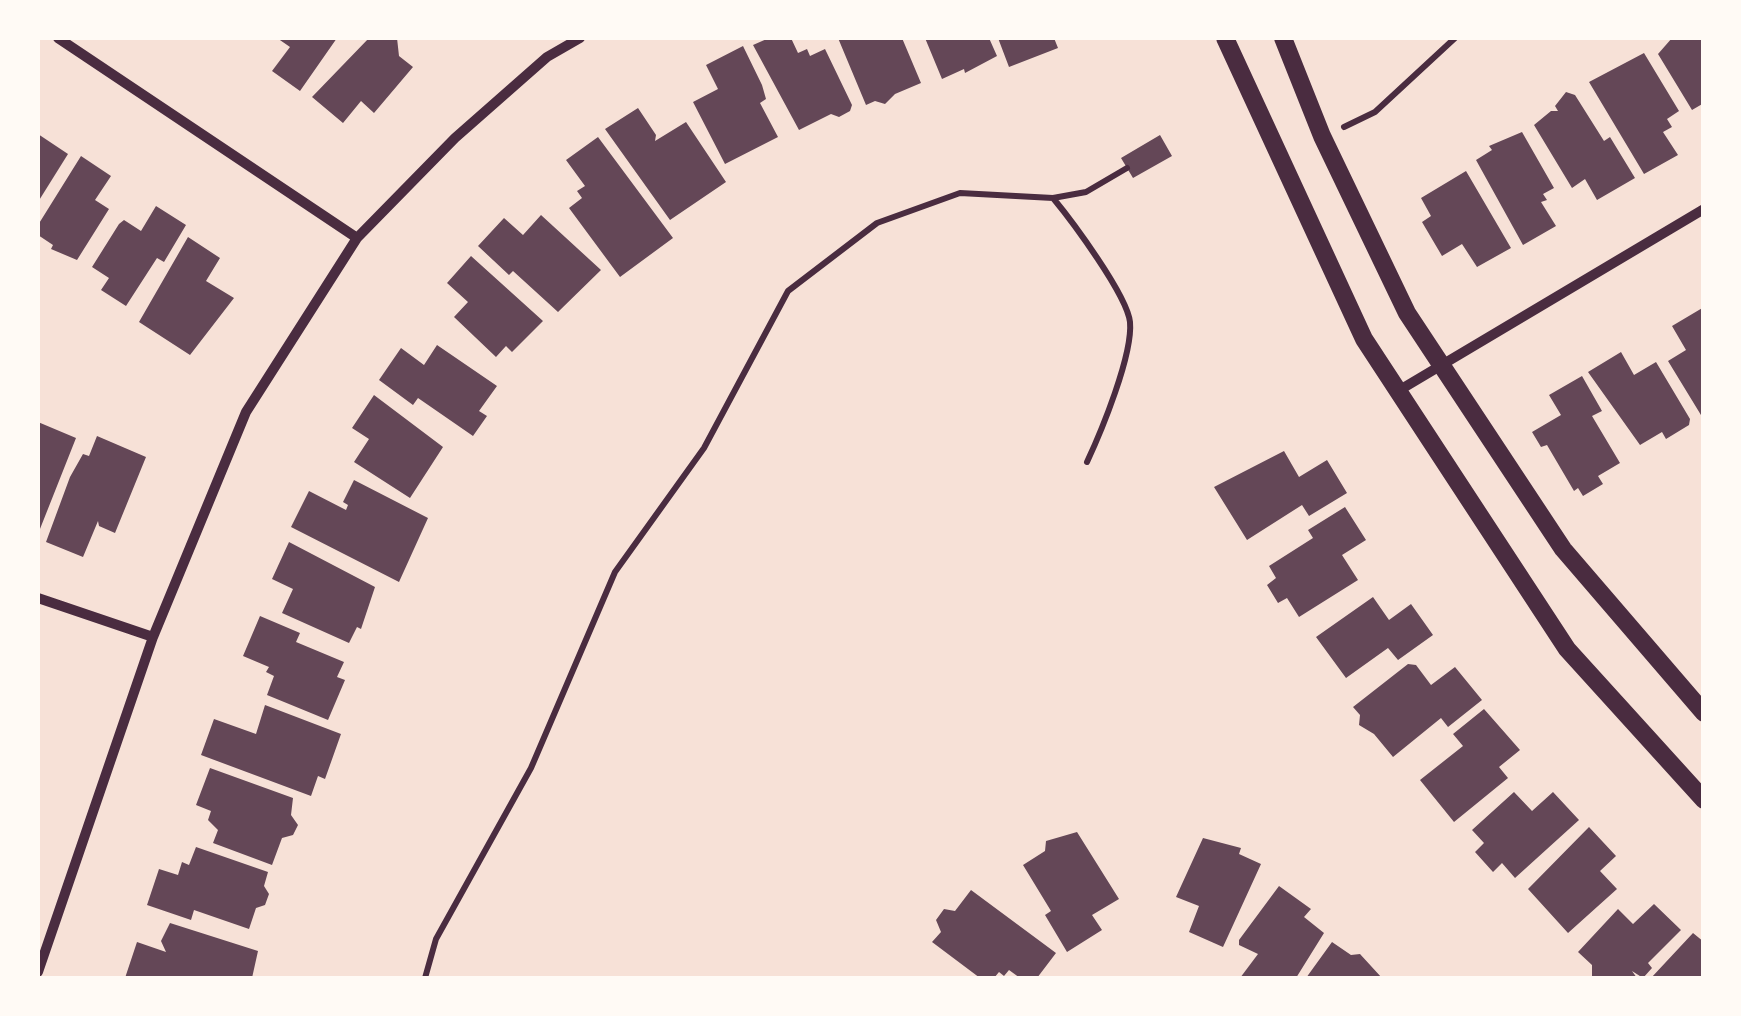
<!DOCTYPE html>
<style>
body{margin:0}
#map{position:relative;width:1741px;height:1016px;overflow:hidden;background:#f7e1d7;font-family:Roboto,sans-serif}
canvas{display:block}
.frame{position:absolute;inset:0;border:40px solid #fffaf5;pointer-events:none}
</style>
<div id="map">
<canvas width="1741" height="1016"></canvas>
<div class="frame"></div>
</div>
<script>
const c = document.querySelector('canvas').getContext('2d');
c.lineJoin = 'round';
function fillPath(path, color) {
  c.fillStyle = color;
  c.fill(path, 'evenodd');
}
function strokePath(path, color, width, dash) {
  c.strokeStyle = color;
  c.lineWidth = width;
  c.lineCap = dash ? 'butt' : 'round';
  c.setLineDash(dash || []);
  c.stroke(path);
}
fillPath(new Path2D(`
 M277,38H337L300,91L272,71L290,47Z
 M369,38H397L399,56L413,67L374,113L361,101L343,123L312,97Z
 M769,38H791L798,53L807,49L810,56L825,49L852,105L850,111L839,117L831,114L799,130L753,45Z
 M838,38H902L921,83L895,94L885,104L875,101L866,105Z
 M925,38H989L997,56L965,73L964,69L942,79Z
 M998,38H1054L1058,48L1009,67Z
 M1672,38H1704V103L1692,110L1658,54Z
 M743,46L762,85L766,99L760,103L778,137L725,164L693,102L718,89L706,65Z
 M1644,53L1679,111L1667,119L1672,127L1663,132L1678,155L1644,174L1589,82Z
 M1566,92L1575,95L1604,141L1610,137L1635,178L1597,200L1585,179L1572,188L1534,125L1551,111H1558L1555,106Z
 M638,108L656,135L655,141L686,122L726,182L670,220L605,129Z
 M1522,132L1554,188L1543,194L1547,200L1541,202L1556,226L1523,245L1476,160L1492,150L1489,146Z
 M38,134L68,154L38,202Z
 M1160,135L1172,156L1133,178L1121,158Z
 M598,137L673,238L620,277L569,208L582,198L577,191L585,186L566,160Z
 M81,156L111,176L95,200L109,209L77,260L51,249L53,245L38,235V225Z
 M1466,171L1511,248L1477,267L1462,244L1442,256L1422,222L1431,216L1421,198Z
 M156,206L186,225L164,262L157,258L126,306L101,290L109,278L92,267L119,224L124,220L141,231Z
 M541,215L601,270L558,312L513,271L509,275L478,246L504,218L523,235Z
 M188,237L220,258L206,281L234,298L190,355L139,322Z
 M471,256L543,321L512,352L506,346L496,357L454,317L468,302L447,283Z
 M1704,307V420L1668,361L1686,350L1672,326Z
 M437,345L497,386L479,411L487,416L473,436L418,398L413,405L379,380L401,348L424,365Z
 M1621,352L1634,375L1656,362L1690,419L1689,425L1666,439L1662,432L1640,445L1588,372Z
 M1582,376L1602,411L1592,416L1620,463L1598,476L1603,484L1583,496L1578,488L1574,491L1547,445L1541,447L1532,432L1561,415L1549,395Z
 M374,395L443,447L410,498L354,462L369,439L352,428Z
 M38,422L76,438L38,534Z
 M97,436L146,457L115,533L99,526L98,521L83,557L46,542L70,477L83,454L89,456Z
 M1284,451L1299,477L1327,460L1347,493L1309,516L1302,505L1247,540L1214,487Z
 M354,480L428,518L399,582L291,527L309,491L346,510L348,505L343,502Z
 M1345,507L1366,540L1342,555L1358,580L1299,617L1287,598L1278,603L1267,585L1276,578L1269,566L1313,538L1308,530Z
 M289,542L375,587L361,629L357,627L349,643L282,613L293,589L272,579Z
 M1373,597L1389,620L1411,604L1433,635L1398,660L1388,648L1346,678L1316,637Z
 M260,616L300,633L296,642L344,662L337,677L345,680L328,720L267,695L274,676L266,672L269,667L243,656Z
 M1408,664L1416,665L1431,685L1455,667L1482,700L1448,727L1441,718L1393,757L1374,734L1359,725L1360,715L1353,707Z
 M265,705L341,734L325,779L318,776L311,796L201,755L214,719L256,734Z
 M1484,709L1520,750L1499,767L1508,778L1454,822L1420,780L1463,746L1453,734Z
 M210,768L293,798L291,815L298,825L293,835L282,838L272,865L213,843L218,830L208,820L211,811L196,805Z
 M1514,792L1532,811L1553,792L1579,820L1515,878L1502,863L1493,872L1475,852L1484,843L1472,830Z
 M1589,827L1616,856L1600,871L1617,889L1568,933L1528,889Z
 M1077,832L1119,899L1092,915L1102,930L1067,952L1045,915L1051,911L1023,865L1045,851L1046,841Z
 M1203,838L1241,848L1239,854L1261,864L1223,947L1189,932L1199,906L1176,897Z
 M196,847L268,872L264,886L269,894L265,905L256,908L249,929L194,910L191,920L147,905L159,869L178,875L182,862L189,865Z
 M1279,886L1311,909L1304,917L1324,933L1296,978H1240L1258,954L1239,945V940Z
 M971,890L1056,953L1037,978H1020L1009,970L1004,976L999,972L994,978H980L932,942L941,932L936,920L944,909L955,911Z
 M1654,904L1681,930L1648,963L1652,968L1643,978L1632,971L1637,978H1592V965L1578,952L1618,909L1633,924Z
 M170,923L258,951L252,978H125L137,942L166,952L161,941Z
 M1693,933L1704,942V978H1651Z
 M1332,942L1351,955L1360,954L1382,978H1306Z`), '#644757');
strokePath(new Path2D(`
 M1344,127L1375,112L1455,38
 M1053,198L1086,192L1127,168
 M425,978L436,939L531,768L615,572L704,448L788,291L877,223L960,193L1053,198C1072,221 1127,295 1130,322C1133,355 1101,432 1087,462`), '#4a2c40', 6);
strokePath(new Path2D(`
 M58,38L357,238
 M1398,391L1704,209
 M38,598L153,637
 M38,972L153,637L246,412L357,238L455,138L547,57L580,38`), '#4a2c40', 10);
strokePath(new Path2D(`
 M1225,38L1364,339L1567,649L1704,800
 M1283,38L1322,136L1407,313L1563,549L1704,713`), '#4a2c40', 18);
</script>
